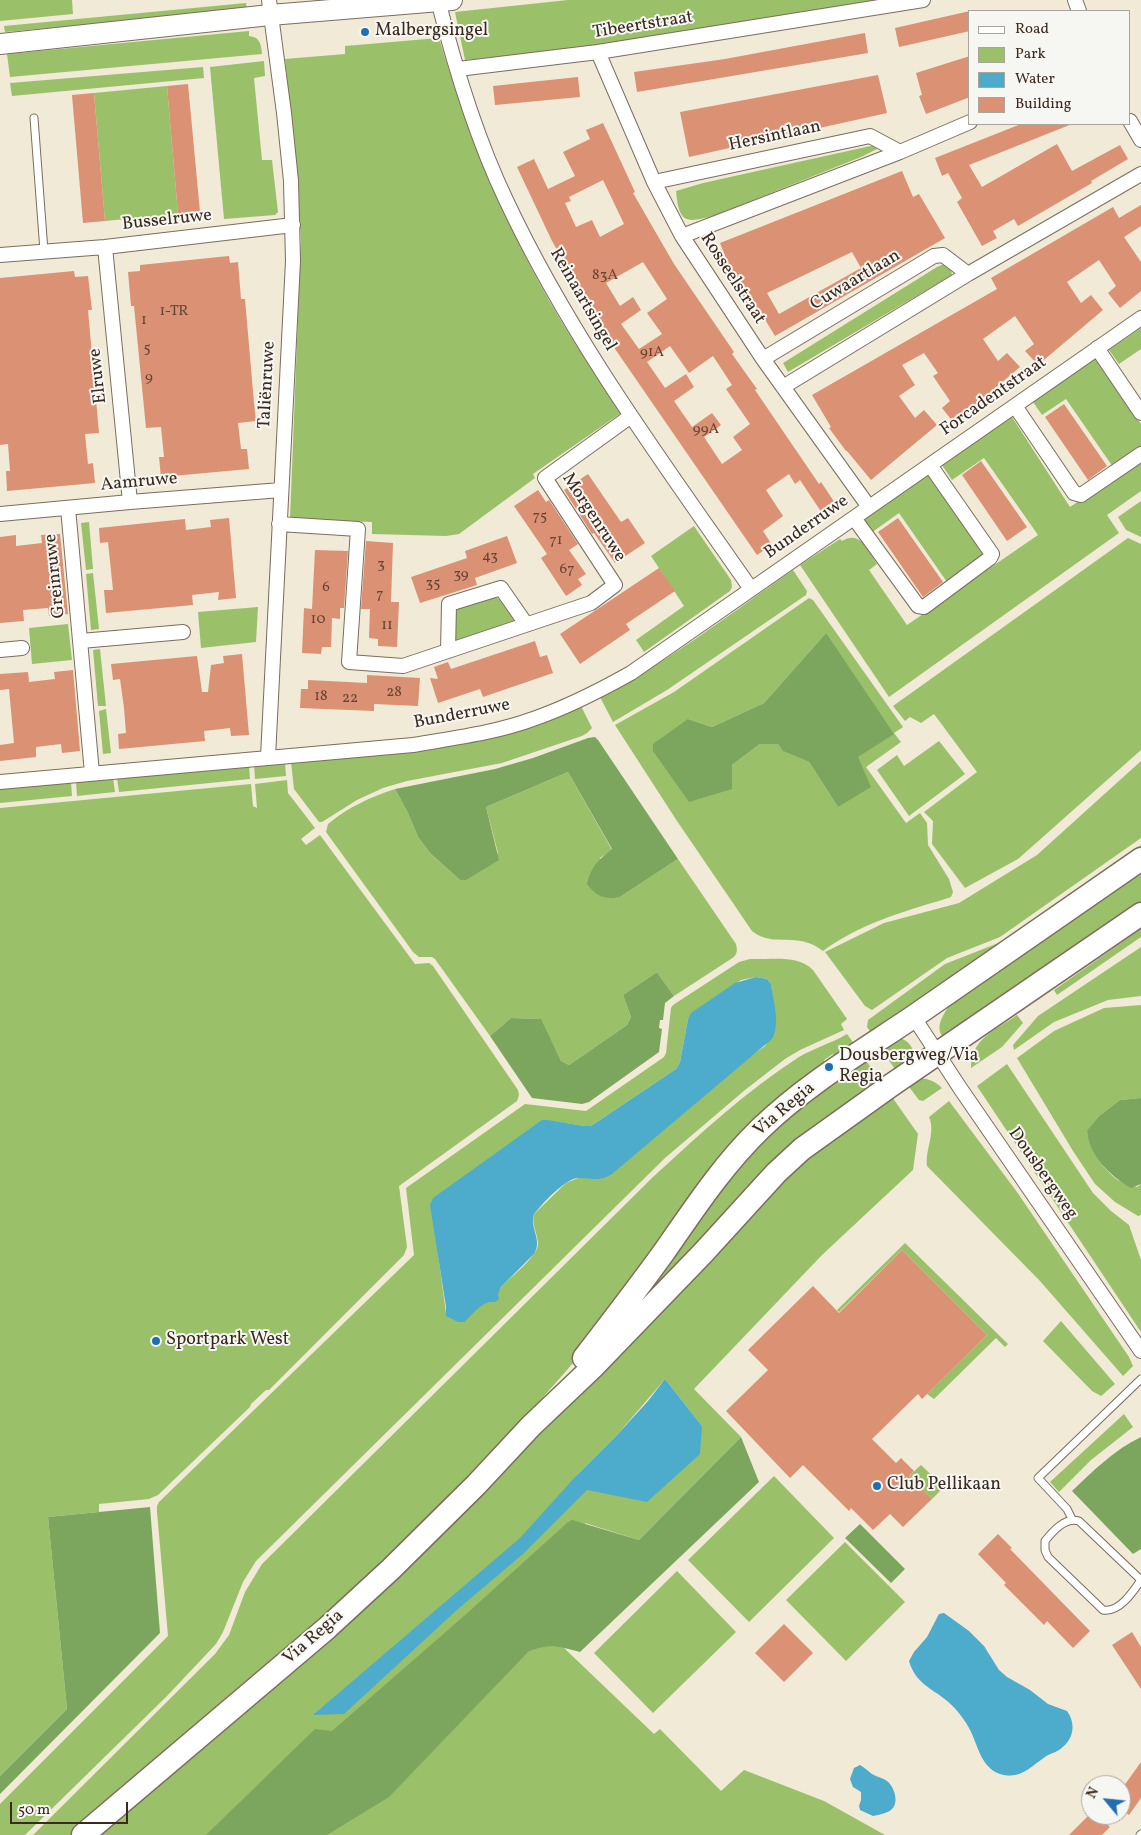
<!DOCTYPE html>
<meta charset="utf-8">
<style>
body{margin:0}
#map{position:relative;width:1141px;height:1835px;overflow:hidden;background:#f0ead7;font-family:Vollkorn,serif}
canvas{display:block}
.legend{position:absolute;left:968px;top:10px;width:162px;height:115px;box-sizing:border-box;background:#f6f6f2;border:1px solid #aba49d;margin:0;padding:6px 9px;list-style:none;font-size:15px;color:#3b2a1e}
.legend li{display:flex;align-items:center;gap:10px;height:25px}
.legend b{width:25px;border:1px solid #aba49d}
.north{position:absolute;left:1081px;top:1775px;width:50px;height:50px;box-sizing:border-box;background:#f6f6f2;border:1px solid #aba49d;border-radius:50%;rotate:298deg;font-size:14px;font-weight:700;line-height:20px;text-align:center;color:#3b2a1e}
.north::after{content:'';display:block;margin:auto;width:18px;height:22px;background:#1f6fb2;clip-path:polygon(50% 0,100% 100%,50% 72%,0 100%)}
.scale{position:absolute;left:10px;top:1802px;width:118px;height:22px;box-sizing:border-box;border:2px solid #3b2a1e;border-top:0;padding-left:6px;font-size:15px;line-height:18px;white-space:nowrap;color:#3b2a1e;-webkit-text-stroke:4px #f6f6f2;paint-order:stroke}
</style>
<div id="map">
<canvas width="1141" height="1835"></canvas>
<ul class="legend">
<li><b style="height:6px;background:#fff"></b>Road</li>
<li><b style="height:14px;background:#9bc06a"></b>Park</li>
<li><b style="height:14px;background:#4dabcb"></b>Water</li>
<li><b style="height:14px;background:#db9174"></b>Building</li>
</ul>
<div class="north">N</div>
<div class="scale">50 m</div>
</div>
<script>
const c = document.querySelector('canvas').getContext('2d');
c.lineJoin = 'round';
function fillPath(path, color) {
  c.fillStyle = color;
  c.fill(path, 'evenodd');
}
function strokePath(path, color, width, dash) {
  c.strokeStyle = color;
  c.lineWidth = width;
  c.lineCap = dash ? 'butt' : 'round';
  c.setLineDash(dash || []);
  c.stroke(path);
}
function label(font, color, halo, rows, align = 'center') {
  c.font = font + ' Vollkorn,serif';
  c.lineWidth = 4;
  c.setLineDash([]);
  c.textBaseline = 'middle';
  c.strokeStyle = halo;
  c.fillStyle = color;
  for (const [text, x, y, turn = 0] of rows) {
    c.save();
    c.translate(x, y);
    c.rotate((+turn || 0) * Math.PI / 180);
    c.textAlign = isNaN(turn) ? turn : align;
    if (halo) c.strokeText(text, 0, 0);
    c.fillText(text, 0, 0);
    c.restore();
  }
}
fillPath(new Path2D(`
 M0,0H72L73,14L0,21Z
 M568,0H910L551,52L465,60L455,12Z
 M246,3L247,10L5,32L4,26Z
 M249,31V36C260,37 261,44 262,54L10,77L7,54Z
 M439,38C465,123 497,205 540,284C564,329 593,371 621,413L533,474L535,478L459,534L446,536L372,534V522L290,519L301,241L296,167L285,59L345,54V46Z
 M264,61L265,76L254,78L262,160H272L278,212L275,215L224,219L210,67Z
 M203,67L204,78L12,96L10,83Z
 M167,86L178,214L105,221L94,93Z
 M875,145L878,146L877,149L861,157L716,215C687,223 679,225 676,191L703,183Z
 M944,264L951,270L952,275L788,372L783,363L937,267Z
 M1141,328V349L1119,364L1109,350Z
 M1096,358L1141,424V447L1113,467L1066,399L1042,415L1033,402Z
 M1012,417L1070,507L1141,459V491L1107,515L1119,533L889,697L800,565L840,539L842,541C861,530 867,550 877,564L869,570L907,625L1038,535L984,458L952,480L942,465Z
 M929,473L986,555L947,582L899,513L871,533L862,520Z
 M1141,501V537L1126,530L1118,517Z
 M89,522L93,569L86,570L81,523Z
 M694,526L731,580L732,587L730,591L644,652L636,640L684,606L651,556Z
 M1128,538L1141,544V750L1018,859L965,888L932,844L933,821L924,812L977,772L934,714L921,723L910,717L905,721L893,706Z
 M793,570L807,591L806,595L667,690L613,722L600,697C668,662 730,614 793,570Z
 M93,573L99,629L91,630L86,574Z
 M493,596L499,599L514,620L513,622L453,642L455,610Z
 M809,598L813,600L903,727L894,733L901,742L866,767L906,823L920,813L927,823L928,845L949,879L953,892L951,897L945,899C902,912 860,924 823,951C796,930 775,949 752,931L677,821L615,725L674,692ZM826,633L858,757L838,807L809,762L784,751L778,744H760L732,765L688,719L712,727L764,703Z
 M258,607L256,642L201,648L198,612Z
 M68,624L72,660L32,664L29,628Z
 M100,649L106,706H98L93,650Z
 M581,706L592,728L587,733L582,736L502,763L407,781L383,788L357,800L322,822H319L294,789L291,762L434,748Z
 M106,709L111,753L103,754L99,711Z
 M939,741L965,774L909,816L877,770L897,755L904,766Z
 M1141,761V838L1000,937L947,958L872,1010L865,1006L825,952L884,923L959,903L1037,855Z
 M285,762L286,776L255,779L254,765Z
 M249,766L250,779L119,792L117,778Z
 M568,772L612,850L600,858L620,897L678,859L736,944C737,949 738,952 734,957L674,996L657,972L623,995L631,1017L627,1025L569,1065L561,1061L540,1019L511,1018L490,1036L435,959L432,957H419L413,952L326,832L328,824C348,807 371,797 395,789L408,813L418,837L430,853L460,880L498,853L486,807Z
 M113,778L115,792L77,796L76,782Z
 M287,780L288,793L315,828L301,839L306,845L320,835L415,964L429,963L433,966L518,1090L519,1095L517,1101L399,1186L407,1247L404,1255L269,1390H266L251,1404L250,1407L158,1495L149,1499L99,1504V1512L48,1517L67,1709L0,1776V808L251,784L253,806L257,808L255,784Z
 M71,782L72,796L0,803V789Z
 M1141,845V852L874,1037L867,1027L868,1020L945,964L1001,942Z
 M1141,865V909L944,1038C933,1027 945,1012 952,1002Z
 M1141,929V937L1057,995L1054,990Z
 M1141,947V996L1108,1000L1054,1022L1014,1050L1013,1045L1038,1016Z
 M750,959C770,960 798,954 813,970L847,1019L841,1024L844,1030L800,1050L785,1059L745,1090L665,1158L256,1561L243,1582L223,1632L216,1644L167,1696L25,1835H0V1804L168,1636L157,1512V1506L159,1502L414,1255L406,1188L525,1104L586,1111L664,1057L666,1053L671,1008L673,1005L739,962ZM756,977L767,979L771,984L776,1026L765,1046L578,1178L566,1183L534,1214C531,1224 538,1234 538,1244C538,1256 512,1276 503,1285C498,1290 498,1296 493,1301L446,1313L431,1202L545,1120L584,1126H591L676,1069L680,1062L688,1019L741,980Z
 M1141,1005V1098L1120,1100L1099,1116L1087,1130C1088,1148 1101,1166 1115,1178C1120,1182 1130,1184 1137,1187L1141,1184V1215L1138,1216L1115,1202L1095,1184L1073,1151L1017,1058L1054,1031L1104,1008Z
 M1017,1015L1023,1023L1002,1047L971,1068C971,1038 995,1031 1017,1015Z
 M847,1034L855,1045L836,1058L833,1054L824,1060L829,1068L796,1092L567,1370L477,1472L298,1643L71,1835H33L215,1654L229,1635L245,1592L262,1564L653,1177C699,1135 746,1091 799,1057C814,1048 832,1043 847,1034Z
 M900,1038C909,1041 913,1047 915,1057L899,1075L879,1046Z
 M863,1056L884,1087L592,1355L741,1157Z
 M1007,1064L1093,1193L1111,1211L1129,1225L1141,1260V1332L977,1086Z
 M915,1078C926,1078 934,1080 942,1088L923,1101L919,1100L906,1083Z
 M890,1094L918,1134L913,1170L822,1255L694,1389L741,1437L639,1540L585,1523L563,1647L654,1734L660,1729L721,1791L744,1770L824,1801L885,1835H97L221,1729L788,1170ZM665,1379L702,1426L576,1476L617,1435Z
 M949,1101L1017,1192L1129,1357L1133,1366L1123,1376L1040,1281L927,1166C925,1149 936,1133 929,1117Z
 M905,1243L1008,1344L1005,1347L996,1338L934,1399L927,1394L987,1335L902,1250L839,1312L837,1310Z
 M1061,1321L1115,1384L1101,1396L1092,1391L1043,1341Z
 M1124,1414L1133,1427L1091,1460L1059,1492L1050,1482Z
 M921,1465L944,1487L932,1499L909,1476Z
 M774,1476L834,1538L749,1622L688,1560Z
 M845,1542L905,1602L846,1661L786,1600Z
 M677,1571L736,1632L653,1713L594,1653Z`), '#9bc06a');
fillPath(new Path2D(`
 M826,633L894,734L858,757L871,787L838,807L809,762L783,751L778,744H760L732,765V789L689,802L653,751V744L688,719L712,727L764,703Z
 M595,737L598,740L678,859L620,897C604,900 596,896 587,884C590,868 599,859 612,849L568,772L486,807L499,860L466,880H460L430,853L418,837L408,813L395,789L495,769L533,758L588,738Z
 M657,972L674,996L665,1003L663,1020H660L659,1028L662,1029L659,1052L589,1102L582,1104L532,1098L490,1036L511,1018L541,1019L561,1061L569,1065L627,1025L631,1017L623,995Z
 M1141,1098V1184L1131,1188C1110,1176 1088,1155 1087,1130L1099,1116L1120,1100Z
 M741,1437L759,1482L580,1652C558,1646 551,1643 529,1651L389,1797L327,1835H206L315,1729L332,1731L464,1616L567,1523L572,1520L639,1540Z
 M1141,1437V1549L1133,1554L1072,1491C1093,1471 1114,1450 1141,1437Z
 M150,1507L160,1633L0,1794V1776L67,1709L48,1517Z
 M860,1524L905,1569L891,1583L845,1538Z`), '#7ca65e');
fillPath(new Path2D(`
 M756,977L767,979L771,984C773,1000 781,1025 772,1039L612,1174C598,1183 591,1177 577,1178C564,1180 542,1204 534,1214C529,1227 543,1240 534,1254L501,1287L498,1294L499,1299L495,1302C483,1300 473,1314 464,1322H458L446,1316V1307L430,1205L433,1198L542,1120H548L584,1126H591L676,1069L680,1062L688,1019L691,1013L735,983Z
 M665,1379L702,1426L700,1454L647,1502L587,1490L523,1554L458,1609L344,1714L313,1715L520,1538L576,1476L617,1435L648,1401Z
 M944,1613L969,1631L984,1646L999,1670L1007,1677L1030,1690L1048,1704L1067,1711C1077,1725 1073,1741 1059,1750C1054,1753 1049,1754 1045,1757C1030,1767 1021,1780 1000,1774C980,1767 978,1744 969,1728C966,1722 962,1717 958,1712C941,1690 917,1689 909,1661L914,1652L927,1637L939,1614Z
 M860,1765C865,1768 868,1771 872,1774C877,1777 883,1778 887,1781C891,1784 894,1790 895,1795C898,1811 887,1813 873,1816L860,1810L859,1806L861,1800V1792L853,1787L850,1779L854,1768Z`), '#4dabcb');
fillPath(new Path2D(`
 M970,11V31L899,47L895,28Z
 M865,33L868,53L637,92L634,72L725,59Z
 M970,56V97L926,114L919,96L922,95L916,73Z
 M878,75L887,113L689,157L680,112Z
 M578,77L580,97L495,105L493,86Z
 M188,84L200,212L178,214L167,86Z
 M94,93L105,221L83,223L72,95Z
 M603,123L635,192L633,193L674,264L734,352L732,354L757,389L755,390L819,484L821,482L837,506L824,516L800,480L795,484L789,474L766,490L783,516L763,531L772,545L757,555L602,330L552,241L517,167L534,159L548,189L575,176L563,152L590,139L586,130ZM603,180L624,224L600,237L592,220L576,227L565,203L571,201L569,197ZM643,262L667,299L647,313L662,334L639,349L621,324L641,310L633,297L620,306L606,283ZM670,346L689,373L713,356L732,385L726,389L750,424L733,437L742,450L722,464L704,437L721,425L712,413L692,427L674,401L694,387L686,374L665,388L647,362Z
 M1021,124H1072L969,165L982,187L1057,144L1072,171L1120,145L1128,159L1091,181L1092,183L1018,226L1014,219L993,231L997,238L982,246L957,202L962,198L948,173L942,176L935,158Z
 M902,171L913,197L919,194L945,238L775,336L761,313L756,317L727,274L731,271L720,243ZM852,252L861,268L779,314L767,293Z
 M1141,205V226L1124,237L1141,262V291L1120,308L1108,293L1116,286L1099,260L1067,282L1081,303L1091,295L1103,310L1038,365L1025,351L1034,344L1015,316L983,339L998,361L1007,353L1020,367L954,423L942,408L950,401L933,376L938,373L924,353L902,365L915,385L899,396L915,418L924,410L937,425L871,480L847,451H846L829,428L831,427L812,395L997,289L991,278L1003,271L1113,207L1119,218Z
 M229,256L230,263L238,262L241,299H245L254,403L256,421L238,423L241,449H247L249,469L161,477L159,457H164L161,427L146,428L134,306H131L128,272L140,271V265Z
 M74,271L75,277L88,276L92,310H88L99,433L85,434L88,464L93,463L95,483L7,491L6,471H10L8,444L0,445V278Z
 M1064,404L1107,466L1088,480L1045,417Z
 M981,461L1027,527L1007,541L962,475Z
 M588,474L621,522L628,518L645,543L615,563L594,533L592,534L564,490Z
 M538,490L546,502L549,500L578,544L569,550L586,574L578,579L582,585L566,596L541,558L547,554L514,506Z
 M229,518L236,598L218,600L219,592L192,595L193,605L106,613L104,590H113L108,542L100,543L99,528L185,519L186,530L211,527L210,520Z
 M898,518L943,582L923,597L878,532Z
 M60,534L68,614L49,616L48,608L23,610L24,621L0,623V537L16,535V546L42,543L41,535Z
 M507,536L517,563L475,578L477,585L420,603L411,577L467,558L465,551Z
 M366,541L393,543L391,602H399L397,647L378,646V639L369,638L370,609H361Z
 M315,550L348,551L344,608H340V619L332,618L331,647H322L321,654L302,653L304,608L312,609Z
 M659,568L675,591L626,624L630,630L580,664L560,634Z
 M535,641L540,657L547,655L553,673L483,697L480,689L438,703L430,678L438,679L434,667L448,662L451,669Z
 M242,654L249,735L231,736L230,728L204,731L205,741L119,749L118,734L126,733L124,708L120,679L113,680L111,664L197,656L202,692H208L211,665L224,663L223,656Z
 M73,670L80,751L62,753L61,744L36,747V757L0,761V745L14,743L9,689L0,690V674L28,672L29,682L55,679L54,672Z
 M367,675L420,678L418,706L374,704V711L300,708L301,689H308V680L367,683Z
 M902,1250L987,1335L922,1399L918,1394L872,1439L896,1463L901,1458L914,1471L909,1476L932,1499L903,1527L890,1514L873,1530L851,1508L849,1511L803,1465L790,1478L726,1411L768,1370L748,1350L813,1286L839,1313Z
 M998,1534L1012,1548L1010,1549L1090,1631L1073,1648L1047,1621L1044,1625L1004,1585L1006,1583L978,1554Z
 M784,1624L813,1653L784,1682L755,1653Z
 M1132,1632L1141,1647V1689L1112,1645Z
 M1141,1762V1798L1129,1815L1121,1809V1790Z
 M1089,1815H1098L1110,1827L1102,1835H1069Z`), '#db9174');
const lane = new Path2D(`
 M34,118L44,251
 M1072,1519L1067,1509L1038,1478L1141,1379
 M1141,1580L1079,1521C1065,1517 1053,1531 1045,1541V1550L1048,1557L1103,1610C1119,1613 1133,1592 1141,1580
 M1140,1835L1141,1834`);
const street = new Path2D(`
 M438,0C455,68 476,137 506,200C571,339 664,464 751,589
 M1075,0L1079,11
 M598,52L654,182L682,236L763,359L869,507
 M458,69L598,52L923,0
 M1130,121L1141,140
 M654,182L870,136L900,152
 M682,236L900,152L970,122
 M105,247L130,502
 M0,255L105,247L293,225
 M1097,348L1141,413
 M763,359L934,256L943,255L968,274
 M783,387L968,274L1141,174
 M1015,406L1074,493L1081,495L1141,454
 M68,508L92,773
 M0,514L130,502L281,490
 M854,518L918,606L924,607L990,558L992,554L930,465
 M279,524L358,529L349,662L403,666L591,603L615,585L545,478L631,416
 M81,641L183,632
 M0,650L22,648
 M448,651L449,604L501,588L526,624
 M268,757L293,261L291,181L284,113L269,0
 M0,782L413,745C453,738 495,733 533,719C568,707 599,691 631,673L1141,318
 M913,1016L960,1088L1141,1351`);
const secondary = new Path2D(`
 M0,44L270,15L452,0`);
const primary = new Path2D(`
 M584,1358C611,1323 638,1288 664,1252C694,1209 722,1166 760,1129C805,1085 861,1052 913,1017C989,965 1065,912 1141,859
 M83,1835L327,1628L391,1569L476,1485L531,1426L592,1368L703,1253L776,1173L802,1149L890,1086L1141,914`);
strokePath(lane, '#7a6d5f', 9);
strokePath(street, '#7a6d5f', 16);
strokePath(secondary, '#7a6d5f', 22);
strokePath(primary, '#7a6d5f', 25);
strokePath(lane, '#fff', 7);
strokePath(street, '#fff', 14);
strokePath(secondary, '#fff', 20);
strokePath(primary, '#fff', 22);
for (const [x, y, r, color] of [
 [365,32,5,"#1f6fb2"],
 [829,1067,5,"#1f6fb2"],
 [156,1341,5,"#1f6fb2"],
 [877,1486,5,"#1f6fb2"]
]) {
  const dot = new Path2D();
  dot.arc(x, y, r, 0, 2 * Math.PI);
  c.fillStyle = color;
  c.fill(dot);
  strokePath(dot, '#f6f6f2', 2);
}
label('15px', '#634434', null, [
 ["83A",605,276],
 ["1-TR",174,312],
 ["1",144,321],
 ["5",147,349],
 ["91A",652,353],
 ["9",149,378],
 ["99A",706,430],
 ["75",540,517],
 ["71",556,541],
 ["43",490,557],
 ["3",381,565],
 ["67",567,570],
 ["39",461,575],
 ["35",433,584],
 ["6",326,588],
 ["7",380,595],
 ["10",318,620],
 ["11",387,626],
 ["28",394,693],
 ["18",321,697],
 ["22",350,699]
]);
label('18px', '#3b2a1e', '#f6f6f2', [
 ["Tibeertstraat",643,26,-9],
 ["Hersintlaan",775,137,-12],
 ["Busselruwe",167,221,-6],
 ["Rosseelstraat",732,279,57],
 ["Cuwaartlaan",856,281,-31],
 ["Reinaartsingel",582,300,60],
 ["Elruwe",99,376,-96],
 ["Taliënruwe",268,385,-87],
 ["Forcadentstraat",994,397,-35],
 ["Aamruwe",139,483,-5],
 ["Morgenruwe",593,518,57],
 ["Bunderruwe",807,528,-35],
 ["Greinruwe",56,576,-96],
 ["Bunderruwe",462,715,-11],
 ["Via Regia",785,1110,-40],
 ["Dousbergweg",1042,1174,55],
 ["Via Regia",314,1638,-41]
]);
label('18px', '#3b2a1e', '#f6f6f2', [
 ["Malbergsingel",375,32],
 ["Dousbergweg/Via",839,1057],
 ["Regia",839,1078],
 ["Sportpark West",166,1341],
 ["Club Pellikaan",887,1486]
], 'left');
</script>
